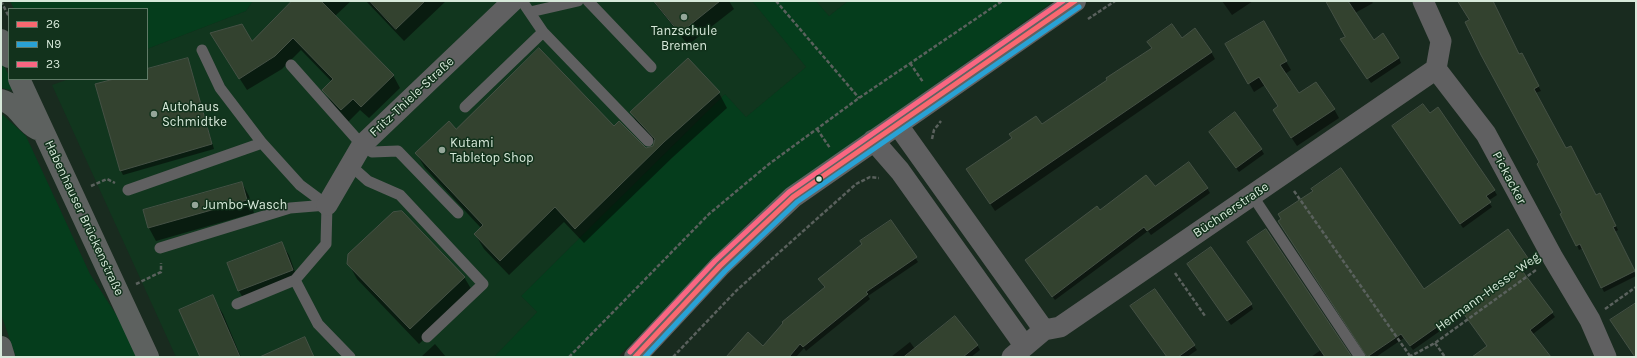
<!DOCTYPE html>
<meta charset="utf-8">
<style>
body{margin:0}
#map{position:relative;width:1637px;height:358px;overflow:hidden;background:#192b1f;font-family:Karla,sans-serif}
canvas{display:block}
.frame{position:absolute;inset:0;border:2px solid #d7e9da;pointer-events:none}
.legend{position:absolute;left:8px;top:8px;width:140px;height:72px;box-sizing:border-box;background:#12321c;border:1px solid #617b68;margin:0;padding:5px 7px;list-style:none;font-size:12px;color:#d7e9da}
.legend li{display:flex;align-items:center;gap:8px;height:20px}
.legend b{width:20px;border:1px solid #617b68}
</style>
<div id="map">
<canvas width="1637" height="358"></canvas>
<div class="frame"></div>
<ul class="legend">
<li><b style="height:5px;background:#f96870"></b>26</li>
<li><b style="height:5px;background:#29a2d5"></b>N9</li>
<li><b style="height:5px;background:#fa6682"></b>23</li>
</ul>
</div>
<script>
const c = document.querySelector('canvas').getContext('2d');
c.lineJoin = 'round';
function fillPath(path, color) {
  c.fillStyle = color;
  c.fill(path, 'evenodd');
}
function strokePath(path, color, width, dash) {
  c.strokeStyle = color;
  c.lineWidth = width;
  c.lineCap = dash ? 'butt' : 'round';
  c.setLineDash(dash || []);
  c.stroke(path);
}
function label(font, color, halo, rows, align = 'center') {
  c.font = font + ' Karla,sans-serif';
  c.lineWidth = 3;
  c.setLineDash([]);
  c.textBaseline = 'middle';
  c.strokeStyle = halo;
  c.fillStyle = color;
  for (const [text, x, y, turn = 0] of rows) {
    c.save();
    c.translate(x, y);
    c.rotate((+turn || 0) * Math.PI / 180);
    c.textAlign = isNaN(turn) ? turn : align;
    if (halo) c.strokeText(text, 0, 0);
    c.fillText(text, 0, 0);
    c.restore();
  }
}
fillPath(new Path2D(`
 M253,1H752L806,67L746,117L725,94L521,296L537,312L494,357H176L52,85L69,79H147V49L246,11Z
 M816,1H848L829,16Z`), '#11361e');
fillPath(new Path2D(`
 M10,1H253L246,11L147,49V9H14Z
 M752,1H816L829,16L848,1H1054L811,172L750,221L618,357H494L537,312L521,296L725,94L746,117L806,67Z
 M1,59L16,91L1,88Z
 M1,115H3L26,136L90,274L130,336L140,357H16L1,314Z`), '#053d1c');
fillPath(new Path2D(`
 M294,1H351L335,16L393,75L400,88L369,118L360,110L348,122L331,102L324,90L332,82L301,50L282,69L247,90L218,45L252,42Z
 M366,1H446L404,41Z
 M653,1H729L734,9L688,45Z
 M1222,1H1253L1232,15Z
 M1327,1H1371L1373,3L1355,13L1374,41L1399,58L1401,63L1371,83L1344,44L1346,37Z
 M1459,1H1492L1519,55L1521,54L1541,91L1535,93L1566,150L1596,196L1602,199L1618,230L1615,232L1636,276L1604,292L1583,248L1579,250L1577,245L1541,163Z
 M1264,23L1291,70L1285,74L1299,94L1334,109L1339,118L1297,146L1279,119V107L1265,85L1254,92L1227,44Z
 M1181,39L1211,52L1215,59L995,211L972,176L1042,126Z
 M187,59L214,149L123,175L121,171L117,79H147V70Z
 M719,93L727,108L673,157L584,243L564,222L509,275L484,249L475,234L481,228L425,168L416,153L456,130L614,127L642,147L650,149L656,144L639,127L631,112Z
 M1396,131L1494,190L1497,195L1488,201L1492,207L1463,228Z
 M1213,136L1261,149L1264,154L1239,172Z
 M242,183L249,196L254,213L156,241L149,228L144,211Z
 M1155,188H1207L1210,193L1151,235L1148,231L1055,300L1029,265L1099,211Z
 M891,221L918,262L868,296L870,299L806,351L804,348L796,357H731L763,347L825,288L820,280Z
 M1282,226L1424,290L1530,261L1532,266L1522,273L1555,317L1533,334L1550,357H1475L1488,346L1464,314L1413,350L1404,338L1376,357H1368Z
 M281,243L289,255L299,283L246,303L239,291Z
 M348,263L464,277L473,292L419,344L357,279Z
 M1191,268L1251,304L1253,309L1231,325Z
 M1154,290L1197,350L1187,357H1167Z
 M212,296L223,314L241,357H201Z
 M910,342L915,349L977,345L980,350L971,357H891Z
 M435,344L446,357H421Z
 M1321,350L1350,357H1311Z`), '#0007');
const building = new Path2D(`
 M292,1H321L394,75L361,107L353,99L341,110L322,90L333,79L293,38L275,56L239,79L210,33L242,24L252,41Z
 M370,1H425L396,29Z
 M654,1H720L680,33Z
 M1326,1H1348L1374,40L1383,33L1399,58L1367,79L1340,39L1345,37Z
 M1458,1H1493L1519,54L1522,53L1539,86L1534,89L1566,148L1571,146L1596,195L1600,193L1616,226L1613,227L1635,271L1601,288L1580,244L1576,246L1560,214L1562,213L1537,164L1539,162L1481,55L1465,22L1469,20Z
 M1264,21L1287,61L1280,65L1299,93L1316,82L1335,109L1291,138L1273,110L1278,106L1259,77L1248,84L1225,44Z
 M1172,24L1182,38L1195,28L1212,52L990,204L966,169L1012,138L1009,134L1036,116L1042,124L1107,80L1106,78L1152,48L1147,42Z
 M539,48L614,126L619,121L646,148L653,146L655,139L630,112L688,58L720,92L664,142L575,229L555,207L500,261L474,234L483,225L415,153L449,121L456,129Z
 M188,58L212,144L120,171L95,84L114,79H147V69Z
 M1423,104L1430,113L1438,107L1495,190L1486,196L1491,202L1460,224L1392,126Z
 M1235,112L1262,149L1236,168L1209,132Z
 M1189,162L1208,188L1147,231L1144,227L1052,297L1025,260L1097,206L1100,210L1146,175L1155,186Z
 M1341,168L1424,289L1508,229L1530,261L1520,268L1553,312L1530,330L1551,357H1472L1487,346L1461,310L1410,346L1401,334L1367,357L1278,221L1281,219L1278,214L1313,191L1311,189Z
 M242,182L247,200L148,228L143,210Z
 M402,211L465,277L410,329L347,264L348,254L393,212Z
 M891,220L917,257L866,292L868,294L803,347L800,344L789,357H726L748,332L763,346L783,323L782,322L825,287L818,279L862,244L860,241Z
 M1266,229L1352,357H1325L1247,242Z
 M282,242L293,270L238,291L227,263Z
 M1211,247L1252,304L1227,321L1187,264Z
 M1155,289L1195,345L1178,357H1167L1130,306Z
 M213,295L240,357H200L179,310Z
 M1636,303V357H1635L1610,320Z
 M955,316L978,345L963,357H904Z
 M305,337L314,357H260Z`);
fillPath(building, '#33422f');
strokePath(building, '#455145', 1);
strokePath(new Path2D(`
 M1,1L9,17
 M776,1L859,98
 M1088,19L1115,1
 M910,63L923,82
 M817,129L830,148
 M932,139L934,130L941,121
 M91,186L107,179L115,183
 M1294,191L1410,356
 M1175,273L1205,316
 M136,284L161,272V263
 M1605,309L1636,287
 M1435,343L1445,357
 M569,357L709,214L769,164L859,98L1002,1
 M673,357L737,290L856,184L870,177L879,178
 M1409,357L1435,343L1536,270`), '#5a615d', 2.5, [4, 2]);
strokePath(new Path2D(`
 M522,1L543,32L648,141
 M588,1L651,67
 M530,12L578,1
 M202,50L220,88L262,143L300,185L327,205
 M291,65L362,145L372,152L398,151L458,213
 M465,107L543,32
 M349,164L368,181L400,195L483,284L427,337
 M128,190L262,143
 M1252,195L1360,357
 M327,205L326,244L295,280L318,324L350,357
 M160,248L290,208L327,205
 M237,304L295,280`), '#606061', 11);
strokePath(new Path2D(`
 M1423,1L1441,41L1436,69L1486,134L1553,258L1590,320L1606,357
 M897,124L1044,330
 M873,140L900,171L1024,345
 M327,205L362,145L513,1
 M1012,357L1044,330L1060,327L1436,69`), '#606061', 21);
strokePath(new Path2D(`
 M635,357L720,266L793,197L1075,1`), '#606262', 22);
strokePath(new Path2D(`
 M1,40L9,57
 M19,79L148,357
 M1,100C19,105 23,122 37,129
 M1,347L4,357`), '#5d615f', 22);
strokePath(new Path2D(`
 M635,357L720,266L793,197L1075,1`), '#f96870', 5);
strokePath(new Path2D(`
 M645,357L725,271L797,202L1079,7`), '#29a2d5', 5);
strokePath(new Path2D(`
 M630,352L715,261L789,192L1063,1`), '#fa6682', 5);
for (const [x, y, r, color] of [
 [684,17,4,"#94a699"],
 [154,114,4,"#94a699"],
 [442,150,4,"#94a699"],
 [819,179,3.5,"#d7e9da"],
 [195,205,4,"#94a699"]
]) {
  const dot = new Path2D();
  dot.arc(x, y, r, 0, 2 * Math.PI);
  c.fillStyle = color;
  c.fill(dot);
  strokePath(dot, '#12321c', 1.5);
}
label('13px', '#d7e9da', '#12321c', [
 ["Tanzschule",684,31,"center"],
 ["Bremen",684,46,"center"],
 ["Autohaus",162,107],
 ["Schmidtke",162,122],
 ["Kutami",450,143],
 ["Tabletop Shop",450,158],
 ["Jumbo-Wasch",203,205]
], 'left');
label('13px', '#d7e9da', '#12321c', [
 ["Fritz-Thiele-Straße",412,97,-43],
 ["Pickacker",1509,178,62],
 ["Büchnerstraße",1231,210,-34],
 ["Habenhauser Brückenstraße",84,218,65],
 ["Hermann-Hesse-Weg",1488,292,-36]
]);
</script>
